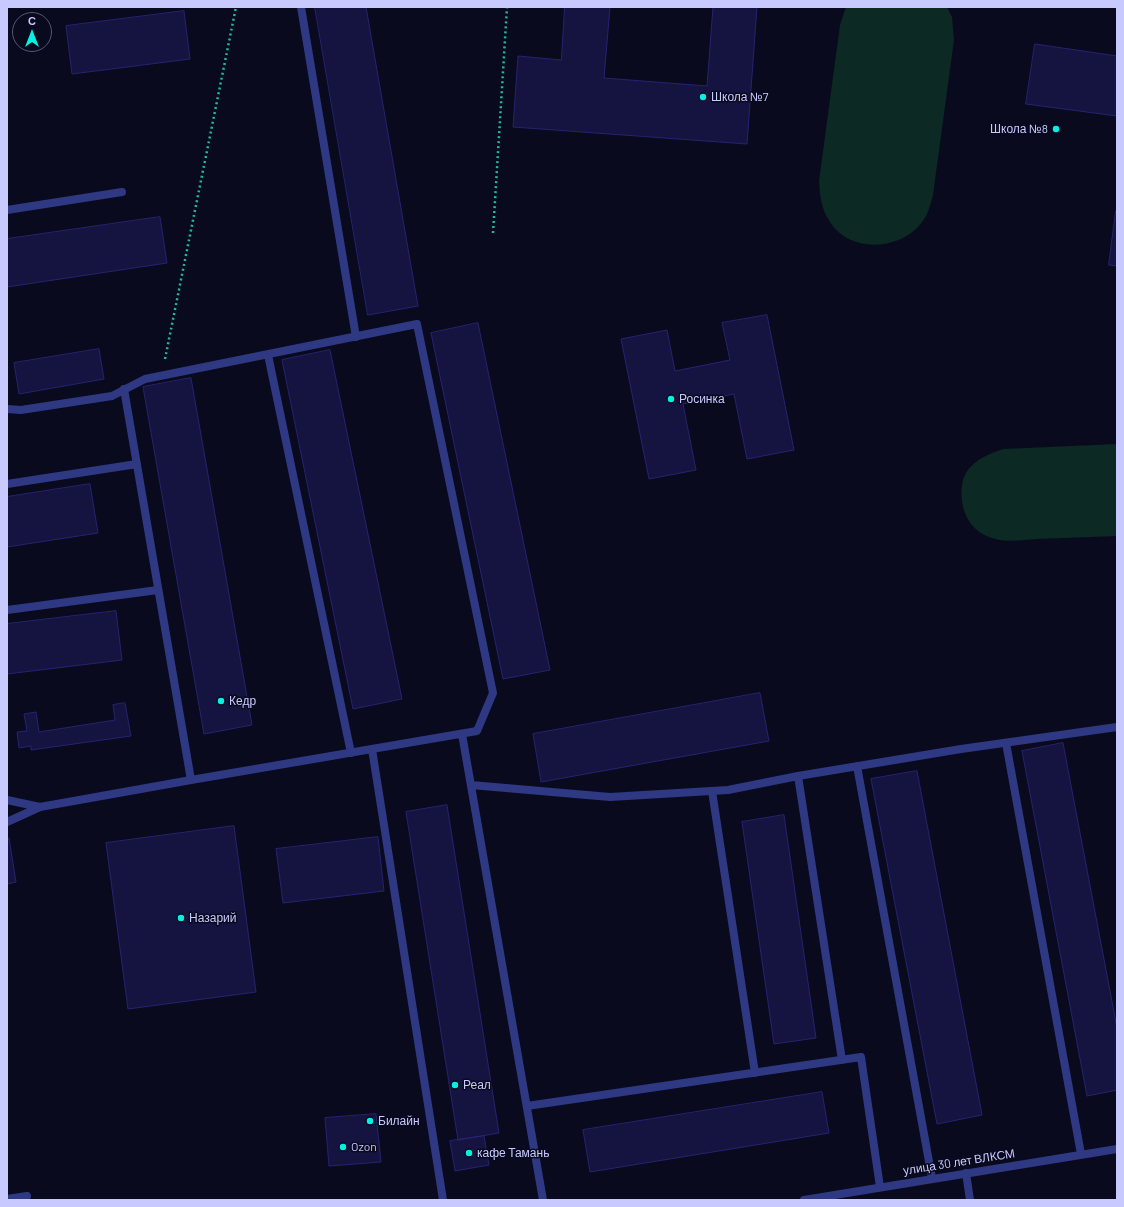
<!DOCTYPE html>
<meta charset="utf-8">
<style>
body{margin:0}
#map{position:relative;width:1124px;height:1207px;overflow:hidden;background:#0a0a1e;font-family:Barlow,sans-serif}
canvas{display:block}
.frame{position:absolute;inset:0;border:8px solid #c7c9ff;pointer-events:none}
.north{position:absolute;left:12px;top:12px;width:40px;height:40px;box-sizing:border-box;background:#0a0a1e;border:1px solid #565678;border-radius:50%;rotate:0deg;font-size:11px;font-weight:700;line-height:16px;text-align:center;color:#c7c9ff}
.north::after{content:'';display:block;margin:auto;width:14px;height:18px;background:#00f2e3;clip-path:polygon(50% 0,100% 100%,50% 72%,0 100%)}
</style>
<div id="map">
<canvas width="1124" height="1207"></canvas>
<div class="frame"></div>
<div class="north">С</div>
</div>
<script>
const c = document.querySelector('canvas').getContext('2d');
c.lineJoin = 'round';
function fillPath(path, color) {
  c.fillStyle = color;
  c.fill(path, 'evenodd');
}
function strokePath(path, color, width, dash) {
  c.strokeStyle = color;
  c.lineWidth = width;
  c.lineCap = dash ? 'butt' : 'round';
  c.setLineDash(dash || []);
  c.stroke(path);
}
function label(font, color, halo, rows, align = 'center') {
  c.font = font + ' Barlow,sans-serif';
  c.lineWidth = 3;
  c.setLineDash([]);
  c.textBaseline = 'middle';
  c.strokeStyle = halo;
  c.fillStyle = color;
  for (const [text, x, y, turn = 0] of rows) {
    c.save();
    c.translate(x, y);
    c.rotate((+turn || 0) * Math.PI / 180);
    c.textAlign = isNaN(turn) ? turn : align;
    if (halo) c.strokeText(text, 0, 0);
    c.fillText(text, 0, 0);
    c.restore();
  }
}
fillPath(new Path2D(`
 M846,7H947L952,17L954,40L933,195C931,202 929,210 926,216C908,250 851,256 830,222C821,209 820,196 819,181L840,25Z
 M1117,444V536C1091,537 1064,538 1038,539C1023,540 1006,543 992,538C968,531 959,507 962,485C965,464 985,455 1003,449Z`), '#0c2923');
const building = new Path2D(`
 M315,7H366L418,306L368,315Z
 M565,7H610L604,78L707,86L713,7H757L747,144L513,127L518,56L561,60Z
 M184,11L190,59L72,74L66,26Z
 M1035,44L1117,56V116L1026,104Z
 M1116,211H1117V266L1109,265Z
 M160,217L167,263L7,287V239Z
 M767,315L794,450L747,459L734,394L683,404L696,470L649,479L621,339L667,330L675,371L730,360L722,323Z
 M478,323L550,670L503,679L431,333Z
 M99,349L104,379L19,394L14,363Z
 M330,350L402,699L353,709L282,360Z
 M191,378L252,725L204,734L143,387Z
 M90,484L98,533L7,547V497Z
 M116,611L122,660L7,674V624Z
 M760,693L769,741L541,782L533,734Z
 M125,703L131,736L31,750V746L19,748L17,732L27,731L24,714L36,712L39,732L115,720L113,705Z
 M1063,743L1117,1028V1090L1087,1096L1022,751Z
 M917,771L982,1115L937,1124L871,779Z
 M447,805L499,1133L458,1140L406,812Z
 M784,815L816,1038L774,1044L742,822Z
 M234,826L256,992L128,1009L106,843Z
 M378,837L384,891L283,903L276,849Z
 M7,838H9L16,882L7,884Z
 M822,1092L829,1133L590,1172L583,1130Z
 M376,1114L381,1162L329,1166L325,1118Z
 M484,1136L489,1165L455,1171L450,1141Z`);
fillPath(building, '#151441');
strokePath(building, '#262370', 1);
strokePath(new Path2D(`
 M493,233L507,7
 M165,359L236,7`), '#20ba98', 2.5, [2, 3]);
strokePath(new Path2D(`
 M301,7L356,337
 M7,210L122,192
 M268,355L351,753
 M7,409L21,410L112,396L145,379L417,324L493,693L477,731L191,780
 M7,484L137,464
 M7,610L158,590
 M462,734L543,1200
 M1006,743L1081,1154
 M372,749L443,1200
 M857,766L932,1178
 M798,776L842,1060
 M471,785L610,797L728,790L798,776L961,749L1117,727
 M712,791L755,1073
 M7,800L40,807
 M7,822L40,807L191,780L124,389
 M527,1106L861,1057L880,1187
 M966,1173L970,1200
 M7,1199L27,1196`), '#2f3983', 8);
strokePath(new Path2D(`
 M804,1200L1117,1149`), '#2f3983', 8);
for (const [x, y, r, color] of [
 [703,97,4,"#00f2e3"],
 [1056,129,4,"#00f2e3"],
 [671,399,4,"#00f2e3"],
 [221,701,4,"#00f2e3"],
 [181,918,4,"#00f2e3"],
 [455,1085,4,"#00f2e3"],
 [370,1121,4,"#00f2e3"],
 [343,1147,4,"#00f2e3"],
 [469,1153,4,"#00f2e3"]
]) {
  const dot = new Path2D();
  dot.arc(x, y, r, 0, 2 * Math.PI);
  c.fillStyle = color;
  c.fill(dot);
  strokePath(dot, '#0a0a1e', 1.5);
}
label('12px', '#c7c9ff', '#0a0a1e', [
 ["Школа №7",711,97],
 ["Школа №8",1048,129,"right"],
 ["Росинка",679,399],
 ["Кедр",229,701],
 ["Назарий",189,918],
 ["Реал",463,1085],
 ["Билайн",378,1121],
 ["Ozon",351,1147],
 ["кафе Тамань",477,1153]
], 'left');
label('12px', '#c7c9ff', '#0a0a1e', [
 ["улица 30 лет ВЛКСМ",959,1162,-9]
]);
</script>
